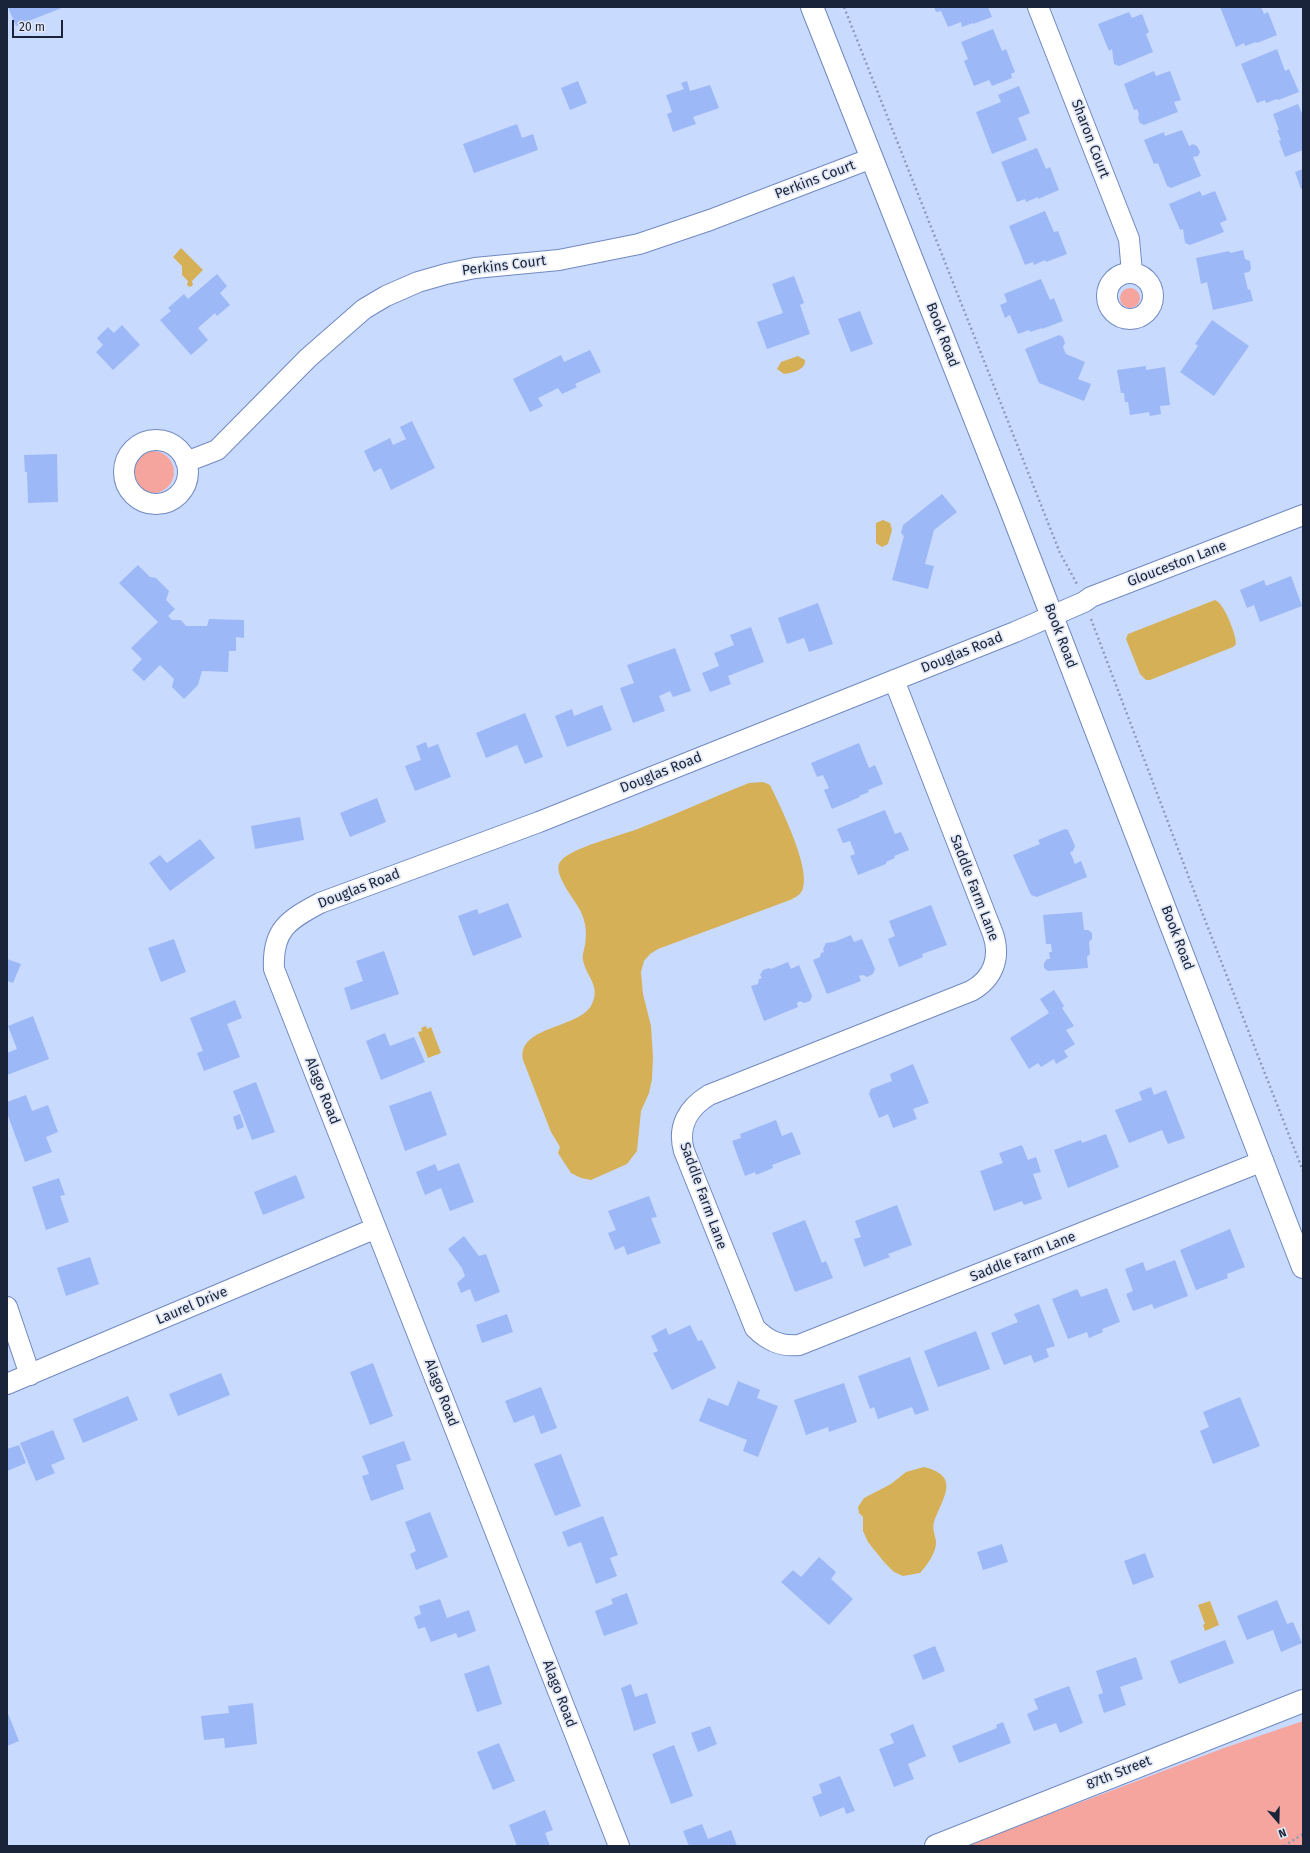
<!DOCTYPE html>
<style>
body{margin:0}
#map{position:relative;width:1310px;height:1853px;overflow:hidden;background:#c9daff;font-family:"Fira Sans",sans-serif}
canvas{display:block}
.frame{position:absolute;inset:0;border:8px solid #192339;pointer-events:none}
.north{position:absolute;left:1258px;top:1801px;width:40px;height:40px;-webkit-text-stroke:3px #e1e7f4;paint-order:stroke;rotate:160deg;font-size:11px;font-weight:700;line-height:16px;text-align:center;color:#192339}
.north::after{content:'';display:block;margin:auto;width:14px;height:18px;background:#192339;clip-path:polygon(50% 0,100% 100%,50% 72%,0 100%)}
.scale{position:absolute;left:12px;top:20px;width:51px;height:18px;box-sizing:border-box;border:2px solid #192339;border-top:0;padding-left:5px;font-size:12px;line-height:14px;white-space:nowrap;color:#192339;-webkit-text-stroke:3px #e1e7f4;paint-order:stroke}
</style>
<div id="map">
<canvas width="1310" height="1853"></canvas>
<div class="frame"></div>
<div class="north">N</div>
<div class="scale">20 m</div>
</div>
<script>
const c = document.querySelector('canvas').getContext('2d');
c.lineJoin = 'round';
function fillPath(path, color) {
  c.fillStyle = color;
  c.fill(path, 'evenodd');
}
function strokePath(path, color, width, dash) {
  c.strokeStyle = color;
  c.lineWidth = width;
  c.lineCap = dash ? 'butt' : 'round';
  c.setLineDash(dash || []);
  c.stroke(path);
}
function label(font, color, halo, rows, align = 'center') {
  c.font = font + ' "Fira Sans",sans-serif';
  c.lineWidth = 3.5;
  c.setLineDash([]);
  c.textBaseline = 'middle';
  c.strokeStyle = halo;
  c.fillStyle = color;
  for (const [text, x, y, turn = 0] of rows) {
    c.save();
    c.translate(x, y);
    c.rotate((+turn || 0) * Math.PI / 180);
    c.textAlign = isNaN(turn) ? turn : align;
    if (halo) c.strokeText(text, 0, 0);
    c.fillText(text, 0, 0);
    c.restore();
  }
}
fillPath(new Path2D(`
 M1120 298a10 10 0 1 1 20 0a10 10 0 1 1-20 0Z
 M132 472a21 21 0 1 1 42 0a21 21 0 1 1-42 0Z
 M1303,1721V1846H965L1224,1748Z`), '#f5a59d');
fillPath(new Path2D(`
 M181,248L203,270L192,281L193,285L190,287L187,285L188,281L182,275V266L173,257Z
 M798,356L805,360C806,370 792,373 784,374L777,369L781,362Z
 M883,520L890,523L892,530L888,544L882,547L876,543V523Z
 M1215,600C1224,603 1236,634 1236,644L1233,647L1150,680H1146L1140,674L1126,639L1128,634Z
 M763,782L770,785C780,806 810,866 803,888C801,895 796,897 790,900L658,949L650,954L644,961L641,972L643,994L651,1026L653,1057L652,1079L649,1093L641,1111L637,1151L627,1164L591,1180L581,1178L571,1173L558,1153L560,1147L551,1132L523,1060C517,1026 577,1029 591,1006C602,986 586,977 583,960C582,956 584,950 585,945C587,933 586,922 580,910C575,900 552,873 560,862C569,848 623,835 640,828C677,814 713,797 749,783Z
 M426,1026L427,1029L431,1027L441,1053L428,1058L418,1032L422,1031L421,1028Z
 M924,1467C962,1476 942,1499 934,1522C932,1527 935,1535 936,1541C937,1552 927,1565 920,1573L903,1576L894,1572L884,1562L868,1542L863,1531V1517L859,1513L858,1507L864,1498L891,1484L906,1472Z
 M1210,1601L1219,1625L1205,1631L1203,1625L1205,1624L1198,1605Z`), '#d6b056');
fillPath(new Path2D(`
 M8,7H64L16,26Z
 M934,7H988L992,17L973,24V23L962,27L961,22L948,27L941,11L936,12Z
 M1220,7H1261L1264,14L1268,12L1277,35L1257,43L1256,42L1245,46L1244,43L1236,47Z
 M1129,12L1132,18L1142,14L1149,32L1146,34L1153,52L1119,66L1114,64L1112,49L1109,51L1098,24Z
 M993,29L1002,51L1006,49L1015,72L1011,74L1012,78L992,86L989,80L974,86L964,61L968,59L961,42Z
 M1277,49L1285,71L1289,69L1299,92L1278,100L1277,99L1266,103L1265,100L1257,103L1241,64Z
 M1154,71L1156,76L1170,71L1181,100L1174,102L1178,112L1144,125L1140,123L1138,118L1139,114L1137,109L1134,110L1124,84Z
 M578,81L587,103L570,110L561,88Z
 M687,81L690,91L710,85L719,108L693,117L696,124L673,132L667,114L672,112L666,95L684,89L681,83Z
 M1019,86L1030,113L1018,118L1027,140L992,154L976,112L1001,102L998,95Z
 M1298,104L1303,116V150L1285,157L1279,141L1281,140L1277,130H1279L1273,114Z
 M517,124L522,138L533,134L538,150L474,173L463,144Z
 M1182,130L1189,146L1193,144L1197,146L1200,152L1198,156L1193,157L1201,176L1171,188L1167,186L1158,163L1154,164L1144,140L1164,132L1165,136Z
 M1037,148L1046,169L1050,167L1059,190L1038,199V197L1026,202L1025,199L1017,202L1001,162Z
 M1303,169V188L1301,189L1295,172Z
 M1200,191L1202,196L1215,191L1227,220L1220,223L1224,232L1190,245L1185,243L1183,229L1180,230L1169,204Z
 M1045,211L1054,232L1058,231L1067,254L1046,262L1045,260L1034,265L1033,262L1025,265L1009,226Z
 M1243,250L1245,259L1250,261L1251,269L1249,272L1244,273L1248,290L1250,289L1253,301L1213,310L1207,282L1201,284L1196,258L1229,251L1230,253Z
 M217,274L227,286L220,293L230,305L217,316L215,313L198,328L208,340L191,355L160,320L171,311L168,308L184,294L188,299Z
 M794,276L804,303L800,305L810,334L767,349L757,322L783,313L772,284Z
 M1041,279L1050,300L1054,298L1063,321L1042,329V328L1030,332L1029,330L1018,334L1010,315L1005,318L1000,305L1007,302L1004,294Z
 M860,311L873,344L851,352L838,319Z
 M1212,320L1249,346L1214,396L1180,372L1198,346L1195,344Z
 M122,325L140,345L113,370L96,352L103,345L97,338L108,327L114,333Z
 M1059,335L1063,337L1065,343L1063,347L1066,354L1085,362L1078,379L1091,384L1084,401L1039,383L1025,349Z
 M590,350L601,372L575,384L577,387L562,394L558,388L538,398L543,406L530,412L513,379L561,355L564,362Z
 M1146,366V370L1165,367L1170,405L1160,406L1161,414L1150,416L1149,412L1130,415L1128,402H1125L1124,393H1121L1117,370Z
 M412,421L435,468L391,490L381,468L374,472L364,451L390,438L393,445L406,439L400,427Z
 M57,454L58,502L28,503L27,472H25L24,455Z
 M942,494L957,512L934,530L925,564L934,566L928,589L892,580L904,536L901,533L903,525Z
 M138,565L150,577L156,578L169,591L166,600L175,609L168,616L172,620H181L186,626H207L209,619L244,620V638L236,637V651H229L228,672L202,671L198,685L184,699L172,687L174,679L160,665L144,681L132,670L142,659L131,648L158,622L119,583Z
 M1291,576L1302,606L1260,622L1254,605L1247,608L1240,590L1264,580L1266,586Z
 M818,603L833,644L809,652L804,638L787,644L778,618Z
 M751,627L764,662L728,676L731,684L710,692L702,673L719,666L714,653L734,645L730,635Z
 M675,648L691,691L673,697L670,691L659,696L665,711L633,723L620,688L634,683L627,665Z
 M602,705L612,730L567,747L555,716L572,709L574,716Z
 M525,713L543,757L525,764L517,745L486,758L476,733Z
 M426,742L428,748L438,744L451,777L415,791L405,766L421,760L416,746Z
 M859,743L869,768L875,765L883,784L868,790L869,792L859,796L860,797L832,809L824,790L829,788L823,775L817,777L811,763Z
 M377,798L386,822L350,837L340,813Z
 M885,810L895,834L901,832L909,850L894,856L895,858L886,862V864L858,875L850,856L855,854L850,841L843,843L837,829Z
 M300,817L304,840L255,849L251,826Z
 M1065,829L1068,830L1075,846L1073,851L1070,852L1075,864L1081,861L1087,877L1037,897L1031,895L1013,855L1040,844L1038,840Z
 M200,839L215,858L170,891L149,863L160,855L167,863Z
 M508,903L522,937L473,956L458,916L477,909L479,914Z
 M931,905L947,945L922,954L923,957L899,967L888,939L895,936L889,921Z
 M1082,912L1084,930H1088L1092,933V939L1089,942L1090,954L1087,957L1088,968L1048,971L1044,968V963L1047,959H1050L1049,952H1052L1051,944H1046L1043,915Z
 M851,935L854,942L862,939L875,969L873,974L867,977L863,975L859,976L861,981L827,994L813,960L820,957L821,953L824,952L823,949L826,943L834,942Z
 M174,939L186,972L161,982L148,948Z
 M384,951L399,994L351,1010L344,988L363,981L356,961Z
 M7,959L21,964L13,983L7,981Z
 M788,962L791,969L799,965L812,996L810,1001L804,1003L800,1001L797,1003L798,1007L764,1021L751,986L758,984L759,979L762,978L760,975L763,970L769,968L771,969Z
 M1054,990L1064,1006L1062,1008L1074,1026L1066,1030L1075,1044L1064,1051L1068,1057L1056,1064L1054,1059L1041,1067L1038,1063L1029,1069L1010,1038L1049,1013L1040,999Z
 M235,1000L242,1018L227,1024L240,1057L204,1071L197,1053L203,1051L190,1018Z
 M33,1016L49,1059L7,1075V1053L17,1049L8,1026Z
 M385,1033L390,1046L414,1037L425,1062L381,1080L366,1041Z
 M913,1064L929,1103L913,1109L917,1119L893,1128L888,1114L879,1118L869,1094L871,1089L892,1081L890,1074Z
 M256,1082L275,1132L252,1140L233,1091Z
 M1151,1087L1154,1095L1166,1090L1185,1138L1168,1144L1162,1130L1129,1143L1115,1110L1142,1100L1139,1092Z
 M431,1091L447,1135L405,1151L389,1106Z
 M26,1095L32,1111L48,1105L58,1132L46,1137L52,1152L25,1162L7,1113V1102Z
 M240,1114L244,1127L237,1130L233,1117Z
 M776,1120L782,1136L792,1132L801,1154L772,1165L773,1168L756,1175L755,1172L745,1176L732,1141L741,1138L740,1134Z
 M1106,1134L1119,1167L1068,1188L1054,1150L1081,1140L1082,1143Z
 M1022,1145L1028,1160L1036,1157L1041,1172L1033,1174L1042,1199L1024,1205L1022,1201L994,1211L980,1171L1003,1163L999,1153Z
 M459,1163L474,1202L450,1211L441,1188L425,1195L416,1172L435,1164L438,1171Z
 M296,1175L305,1198L263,1215L254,1192Z
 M59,1178L65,1195L60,1196L69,1222L46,1230L32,1187Z
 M649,1196L657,1217L651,1218L661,1243L627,1255L624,1246L615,1250L608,1233L616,1230L608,1211Z
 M897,1205L912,1245L888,1254L890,1257L864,1267L854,1239L861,1237L855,1221Z
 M805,1220L822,1263L826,1261L833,1278L795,1292L772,1233Z
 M1230,1229L1245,1267L1227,1274L1228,1278L1196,1290L1180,1250Z
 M464,1236L479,1256L486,1254L500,1292L475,1302L470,1289L461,1293L457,1283L465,1276L462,1268L448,1249Z
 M90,1257L99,1284L66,1296L57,1268Z
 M1175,1260L1188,1296L1154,1309L1152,1304L1133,1311L1126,1294L1133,1291L1125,1269L1143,1262L1146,1271Z
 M1107,1288L1120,1322L1102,1329L1103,1332L1089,1338L1087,1332L1068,1339L1052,1299L1077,1289L1081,1297Z
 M1039,1304L1055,1346L1046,1349L1049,1357L1034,1363L1031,1355L1004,1365L991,1333L1018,1322L1014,1314Z
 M507,1314L513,1332L482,1343L476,1325Z
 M690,1325L698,1341L702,1340L716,1368L672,1390L653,1353L658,1351L651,1336L666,1328L669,1335Z
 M976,1331L990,1369L938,1387L924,1351Z
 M910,1357L929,1410L915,1415L912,1407L878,1419L874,1407L870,1409L858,1376Z
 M373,1363L393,1416L370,1425L350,1372Z
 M221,1373L230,1395L178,1416L169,1394Z
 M738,1381L760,1390L757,1398L778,1406L758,1457L743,1451L747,1440L699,1421L708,1398L728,1406Z
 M844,1383L857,1422L829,1432L828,1427L806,1435L794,1400Z
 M541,1387L557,1428L541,1434L534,1415L514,1423L505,1401Z
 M128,1396L138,1420L83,1443L73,1419Z
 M1240,1397L1260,1446L1213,1464L1200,1431L1209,1427L1203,1412Z
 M53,1430L65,1459L51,1465L55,1473L36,1481L20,1443Z
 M404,1441L411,1460L396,1465L404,1489L371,1501L362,1476L369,1474L362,1456Z
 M19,1445L26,1463L7,1471V1449Z
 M561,1454L581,1506L555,1516L534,1464Z
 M430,1512L448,1557L416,1570L410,1554L416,1551L405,1522Z
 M603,1516L618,1555L610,1558L617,1576L596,1584L581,1542L568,1547L562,1532Z
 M1002,1544L1008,1562L983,1570L977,1552Z
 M1145,1553L1154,1577L1133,1585L1124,1561Z
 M819,1557L836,1572L831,1579L853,1599L829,1625L781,1582L793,1570L801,1577Z
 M627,1593L638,1624L604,1636L595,1611L613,1604L611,1599Z
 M440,1599L447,1618L469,1610L476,1631L458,1638L456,1633L431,1642L425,1627L418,1629L414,1617L421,1614L419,1606Z
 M1277,1600L1287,1624L1293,1622L1302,1643L1281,1652L1273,1630L1247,1640L1237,1616Z
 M1225,1640L1234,1663L1179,1684L1170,1661Z
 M935,1646L945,1671L923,1680L913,1655Z
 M1136,1657L1143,1679L1120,1687L1126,1705L1104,1713L1098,1695L1103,1693L1096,1671Z
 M489,1665L502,1704L477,1712L464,1674Z
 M631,1684L635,1697L647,1693L656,1723L634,1731L621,1688Z
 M1069,1686L1083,1723L1060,1733L1056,1723L1034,1731L1027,1714L1038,1709L1034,1699Z
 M253,1703L257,1744L225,1748L224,1738L204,1740L201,1716L229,1713L228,1706Z
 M7,1711L19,1741L7,1746Z
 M1003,1722L1011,1743L959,1763L952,1746L997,1728L996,1725Z
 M913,1724L926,1756L908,1764L914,1779L894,1787L879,1749L894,1743L890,1734Z
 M710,1726L717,1744L698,1752L691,1733Z
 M499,1743L515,1781L493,1790L477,1752Z
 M674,1745L693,1796L671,1804L652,1754Z
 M840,1776L855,1811L846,1814L844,1807L820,1817L812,1797L822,1793L819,1784Z
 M545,1810L553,1830L545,1833L550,1846H517L509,1825Z
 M702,1824L708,1839L731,1830L737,1846H689L683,1831Z`), '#9db8f6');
const street = new Path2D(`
 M1038,7L1129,239L1132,273
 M1107 296a23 23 0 1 1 46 0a23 23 0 1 1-46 0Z
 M124 472a32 32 0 1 1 64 0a32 32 0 1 1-64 0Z
 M186,462L217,450L308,358L364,309L386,296L418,282L446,274L475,268L559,260L639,244L710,220L872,158
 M894,680L993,934C1001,958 993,979 971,991L709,1095C688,1108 677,1126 684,1151L755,1328C768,1341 781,1347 799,1345L1263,1161
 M7,1307L30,1375
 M7,1384L376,1228
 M619,1846L274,969C272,930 288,920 320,903L539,822L1015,632L1084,602L1091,597L1303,515`);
const secondary = new Path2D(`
 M812,7L1011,510L1303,1267
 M936,1846L1303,1701`);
strokePath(street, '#7089c1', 22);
strokePath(secondary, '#7089c1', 24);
strokePath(new Path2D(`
 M844,7L1060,553L1077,584
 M1091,619L1205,920L1303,1171
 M1284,1846L1303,1834`), '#8d9bbb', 2.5, [2, 3]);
strokePath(street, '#fff', 20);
strokePath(secondary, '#fff', 22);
label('14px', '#192339', '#e1e7f4', [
 ["Sharon Court",1090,139,69],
 ["Perkins Court",815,180,-21],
 ["Perkins Court",504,266,-7],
 ["Book Road",942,335,69],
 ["Glouceston Lane",1177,564,-21],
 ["Book Road",1060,636,69],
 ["Douglas Road",962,653,-22],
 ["Douglas Road",661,773,-22],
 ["Saddle Farm Lane",974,888,69],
 ["Douglas Road",359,889,-21],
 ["Book Road",1177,938,69],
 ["Alago Road",322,1091,68],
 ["Saddle Farm Lane",703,1196,70],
 ["Saddle Farm Lane",1023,1257,-22],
 ["Laurel Drive",192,1306,-23],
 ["Alago Road",441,1393,69],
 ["Alago Road",559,1694,69],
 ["87th Street",1119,1773,-22]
]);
</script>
